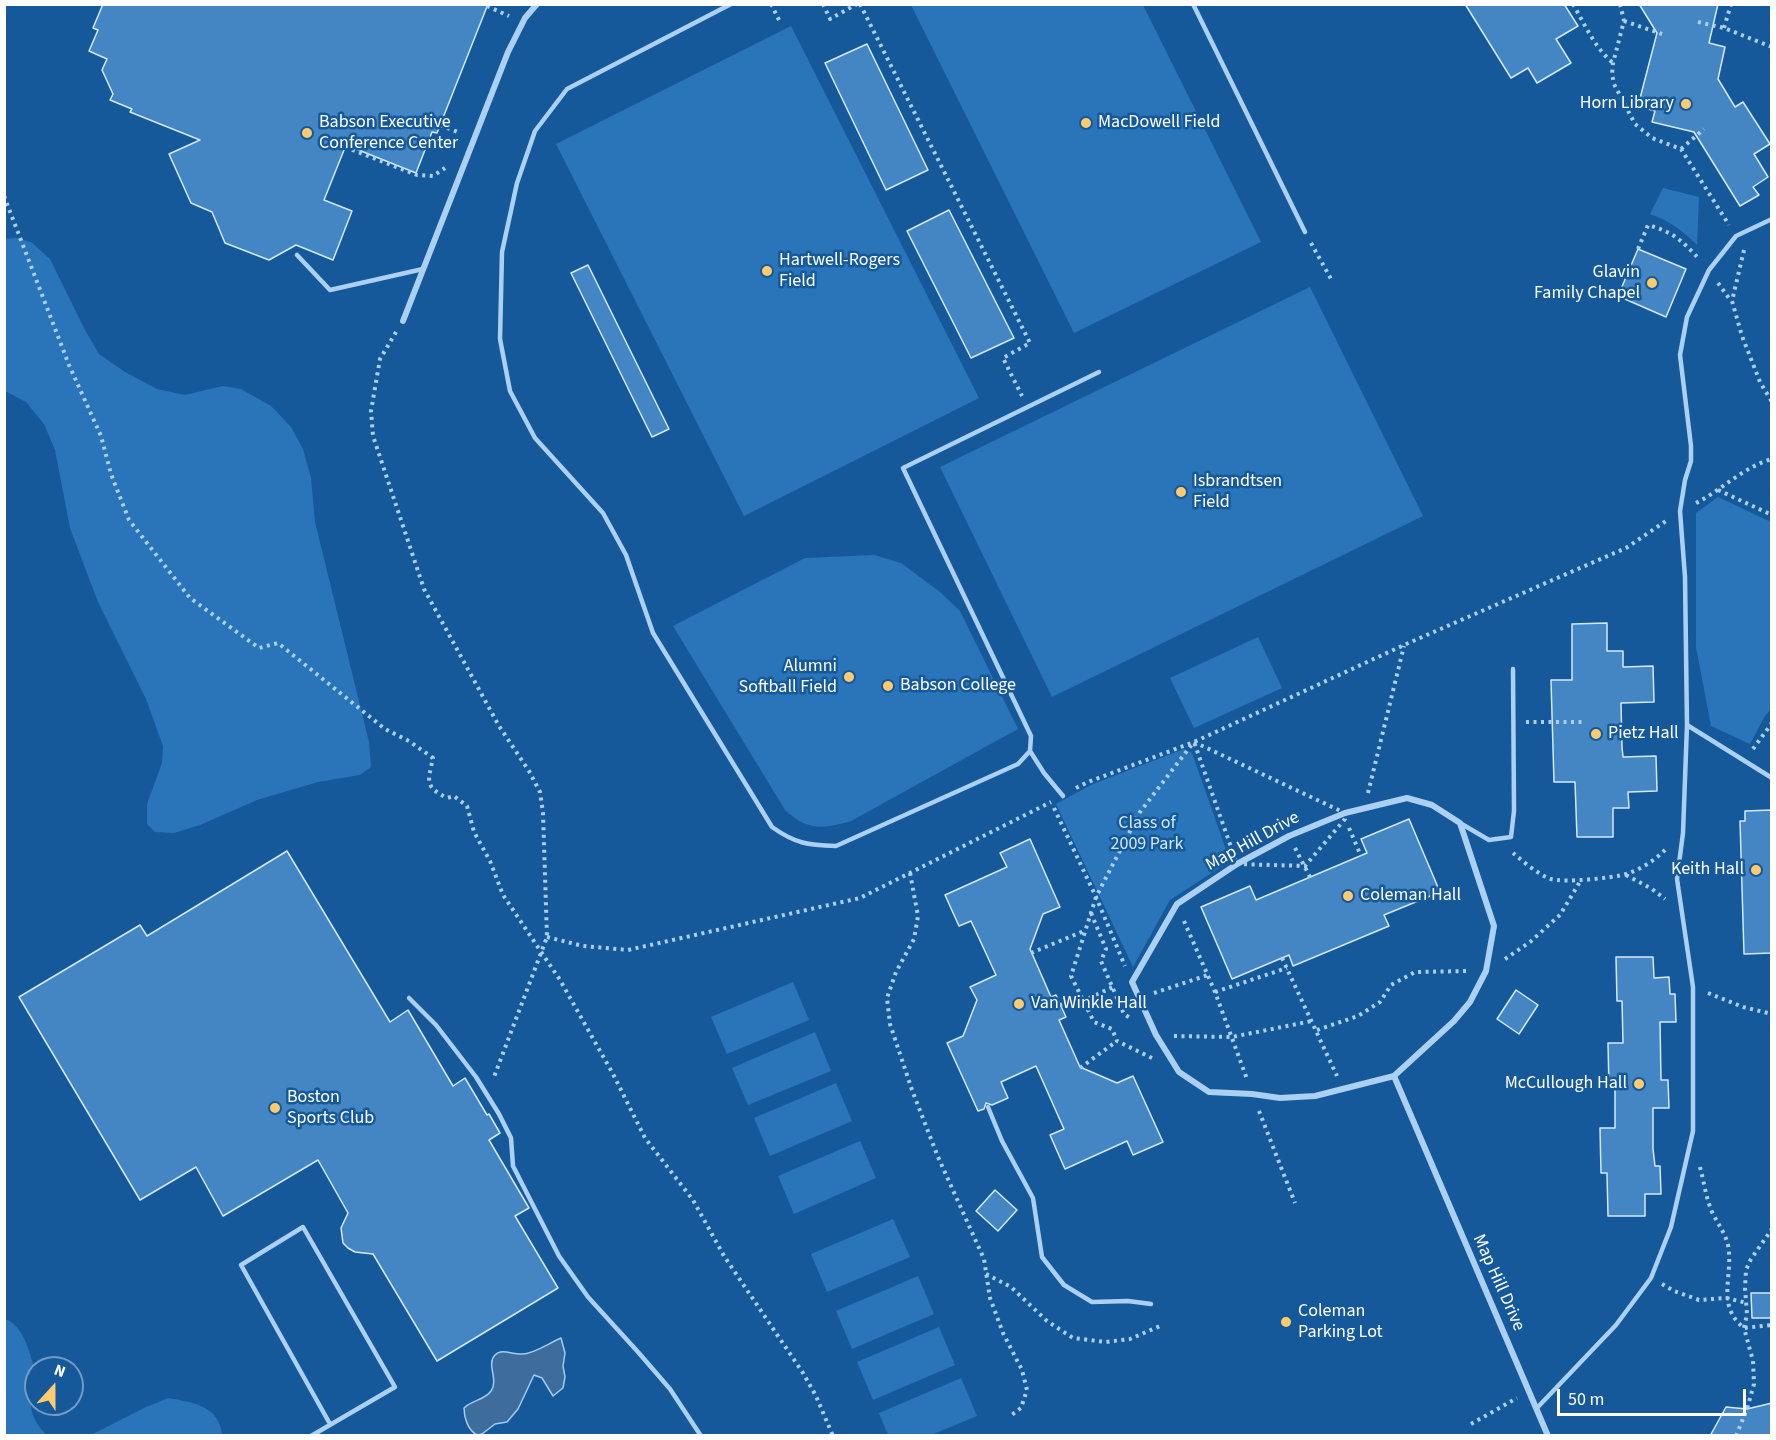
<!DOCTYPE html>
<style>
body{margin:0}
#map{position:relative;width:1776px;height:1440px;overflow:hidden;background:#16599b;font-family:"Source Sans 3",sans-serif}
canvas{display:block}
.frame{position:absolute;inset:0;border:6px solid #fff;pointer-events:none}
.north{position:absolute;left:24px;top:1356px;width:60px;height:60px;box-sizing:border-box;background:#16599b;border:2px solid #739bc3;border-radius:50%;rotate:21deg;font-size:16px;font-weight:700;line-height:24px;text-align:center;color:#fff}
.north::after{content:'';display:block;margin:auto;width:21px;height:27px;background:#ffcb6d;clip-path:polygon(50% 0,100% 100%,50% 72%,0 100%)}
.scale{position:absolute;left:1557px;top:1389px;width:189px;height:27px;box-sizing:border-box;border:3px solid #fff;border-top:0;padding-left:8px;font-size:18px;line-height:21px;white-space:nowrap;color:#fff;-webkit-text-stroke:4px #16599b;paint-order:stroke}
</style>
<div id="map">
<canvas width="1776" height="1440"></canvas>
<div class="frame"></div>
<div class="north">N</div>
<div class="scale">50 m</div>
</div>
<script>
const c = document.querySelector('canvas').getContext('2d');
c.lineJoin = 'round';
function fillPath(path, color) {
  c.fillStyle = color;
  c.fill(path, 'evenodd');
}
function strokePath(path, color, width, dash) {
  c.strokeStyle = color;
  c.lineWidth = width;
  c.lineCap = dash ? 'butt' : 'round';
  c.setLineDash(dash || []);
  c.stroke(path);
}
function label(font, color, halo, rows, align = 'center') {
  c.font = font + ' "Source Sans 3",sans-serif';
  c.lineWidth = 5;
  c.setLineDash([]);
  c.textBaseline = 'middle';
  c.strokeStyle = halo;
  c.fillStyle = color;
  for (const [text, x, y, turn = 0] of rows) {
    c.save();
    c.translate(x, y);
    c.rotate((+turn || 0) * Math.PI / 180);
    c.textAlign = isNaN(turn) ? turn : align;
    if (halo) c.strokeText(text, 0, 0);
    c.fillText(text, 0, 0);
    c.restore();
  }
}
fillPath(new Path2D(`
 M911,5H1143L1261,242L1074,333Z
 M791,26L979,398L744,516L556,144Z
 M1663,188L1699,197L1697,245C1683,231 1670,221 1650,214Z
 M16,238L31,242L50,259L84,328L99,354L125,372L157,389L185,395L223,386L241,389L271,406L291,427L303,449L311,478L315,522L369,742L371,767L360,775L318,782L257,800L200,825L174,833L155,832L147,824V804L162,763L163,746L146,699L98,602L70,528L55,450L44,424L26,402L5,391V239Z
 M1310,287L1423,516L1052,697L940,467Z
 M1718,497L1771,522V709L1765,716L1750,744L1711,726L1696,647V513Z
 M874,555L901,563L940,592L960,611L1018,729L851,821C824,829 807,831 785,810L673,626L805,558Z
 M1258,637L1282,688L1194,728L1170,678Z
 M1184,749L1192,753L1230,861L1170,900L1133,967L1056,804L1093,784Z
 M793,982L809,1020L727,1054L711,1017Z
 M815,1032L831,1071L748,1105L732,1068Z
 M836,1083L852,1121L770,1156L754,1118Z
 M860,1141L876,1178L794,1214L778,1176Z
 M893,1219L910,1257L827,1292L811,1254Z
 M918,1276L934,1314L852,1349L836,1311Z
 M5,1319C23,1324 32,1357 35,1374C36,1385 31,1397 31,1407C32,1418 40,1429 47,1435H5Z
 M939,1327L955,1365L873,1400L857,1362Z
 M961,1378L977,1416L931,1435H888L879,1413Z
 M168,1398C192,1402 220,1406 222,1435H91L146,1407Z`), '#2a74b9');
const water = new Path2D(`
 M561,1338L565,1353L563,1366L565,1377L563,1388L553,1396L542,1378L534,1375L518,1409L507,1422L495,1424L482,1434L477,1435C468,1430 464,1418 464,1408C472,1400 485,1400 491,1391C499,1380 486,1364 495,1355C502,1348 513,1355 522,1354C534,1354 549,1343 561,1338Z`);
fillPath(water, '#3e6d9c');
strokePath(water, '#9eccf5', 1.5);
const building = new Path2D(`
 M103,4H488L437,133L432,132L416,173L346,145L324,200L352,211L333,260L296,245L269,260L225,243L212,212L191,203L169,154L200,140L130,112L132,109L110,100L113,94L102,70L107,59L89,51L98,30L93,28Z
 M1465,4H1564L1578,26L1556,39L1571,63L1537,83L1528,68L1511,78Z
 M1639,4H1718L1709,43L1725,47L1718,79L1735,107L1743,102L1770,144L1754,154L1768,177L1753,187L1759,195L1740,206L1694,132L1652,122L1655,111L1638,106L1657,33Z
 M867,44L928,170L886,190L825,63Z
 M949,210L1014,338L971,358L907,231Z
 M1638,249L1686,269L1666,317L1618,296Z
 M588,265L669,429L652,437L571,273Z
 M1607,623V651H1623V667L1653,666L1654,702L1621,703L1622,747L1623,757L1656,756L1657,791L1628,792L1629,808H1613V837H1577L1575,782H1554L1551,680H1572V624Z
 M1772,810V953L1744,954L1740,821H1745V811Z
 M1409,819L1440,892L1384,915L1389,926L1293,966L1289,955L1232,979L1201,907L1250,886L1256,900L1367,853L1361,839Z
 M1030,839L1060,907L1043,914L1030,949L1051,997L1056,995L1066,1017L1059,1020L1080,1067L1117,1083L1133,1076L1163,1142L1133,1155L1127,1141L1065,1169L1050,1135L1064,1129L1036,1066L1001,1082L1008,1098L992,1105L986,1103L984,1109L978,1111L947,1043L963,1036L977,1000L970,987L996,975L971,921L959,926L945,895L1007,867L1000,853Z
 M287,851L390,1022L408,1010L453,1086L465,1078L487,1115L489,1114L500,1133L489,1140L529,1208L515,1216L558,1288L437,1361L373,1254L355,1252L348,1248L343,1243L341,1228L348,1213L318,1160L223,1216L196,1167L140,1200L19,997L140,925L147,936Z
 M1616,957H1653L1654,978L1669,977L1670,994H1675L1676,1022H1660L1661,1080H1668L1669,1108H1653V1149L1655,1166H1660L1661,1194H1645V1216H1608L1607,1173H1601L1600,1128H1615V1088H1609L1608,1043H1623L1622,1001H1617Z
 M1516,990L1538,1005L1519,1034L1497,1019Z
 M995,1190L1017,1210L998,1231L976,1211Z
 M1751,1293H1772V1318H1752Z
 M1772,1403V1436H1710L1726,1407L1747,1409Z`);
fillPath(building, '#4485c3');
strokePath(building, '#d4e9fd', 1.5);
strokePath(new Path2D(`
 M771,4L779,20
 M823,4L830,19L857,4
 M860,4L1030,343L1003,358L1022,396
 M1573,4C1585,25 1595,48 1613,63
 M1620,4L1624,21L1613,63L1612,74L1614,84L1635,124L1652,138L1681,149L1729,225
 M487,6L509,16
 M1624,21L1662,34
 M1698,22L1724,28L1772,47
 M1724,28L1731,4
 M440,125L460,133
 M345,147L417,175L433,176L445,168
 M1681,149L1704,129
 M4,196L69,365L101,436L111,474L129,520L190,598L259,648L278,643L385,729L409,741L433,758C428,782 424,786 447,798L454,796L467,806L474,832L490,861L503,895L560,980L613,1074L645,1138L693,1200L724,1256L803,1373L816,1396L833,1436
 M1311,243L1331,279
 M1638,249L1648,225C1675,233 1681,240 1700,260
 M1744,250L1732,301L1742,336L1760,382L1772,402
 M1718,283L1731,301
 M396,332L380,359L371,411L373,436L424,589L499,726L529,771L540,792L543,813L547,937L494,1077
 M1718,490L1772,515
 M1696,503C1722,490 1743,467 1772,459
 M1526,722H1585
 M1194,742L1345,813V819L1305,866L1237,864Z
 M1753,749L1772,723
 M1076,788L1088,782L1194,742L1404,645L1626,548L1666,521
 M1368,793L1404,646
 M1054,808L1096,897L1125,966
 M1349,828L1361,856
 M1295,848L1310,877
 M1513,853C1524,862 1537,874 1551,879C1563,883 1613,878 1626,874C1640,870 1655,860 1665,850
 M910,873L918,916L914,939L896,972L887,998L890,1024L912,1090L938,1157L984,1259L990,1298L1003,1333L1022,1370L1027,1390L1021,1408L1009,1417
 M1626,875L1652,889L1665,899
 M1091,913L1106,949L1101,961L1124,1014L1130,1018
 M1184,921L1215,992L1247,1079
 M547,937L583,946L628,950L860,898L1051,802
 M1031,953L1084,931
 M1282,958L1337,1076
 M1505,959L1530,942L1560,915L1581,880
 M1215,992L1287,968
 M1154,993L1208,975
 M1708,993L1743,1007L1772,1014
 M1060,1005L1083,1001L1113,987
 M1317,1030L1358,1016L1380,1002L1391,985L1415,972L1468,971
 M1174,1036L1232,1037L1312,1021
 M1152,1058L1117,1041L1112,1029L1094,1022L1071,976L1096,897L1140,812L1193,743
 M1080,1068L1117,1041
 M1259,1111L1295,1203
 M1700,1167C1704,1182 1706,1198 1712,1212C1718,1224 1725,1233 1728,1245C1734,1275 1715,1305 1744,1328L1772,1325
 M986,1274L1011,1287L1047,1321L1073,1338L1106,1342L1130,1339L1160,1326
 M1662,1284L1674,1291L1699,1300L1726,1298L1747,1303
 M1471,1424L1517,1398
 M1736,1436L1747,1409L1754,1384L1753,1361L1744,1328L1747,1314L1745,1288L1746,1270L1751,1259L1772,1229`), '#acd0f2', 4, [3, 4.5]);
strokePath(new Path2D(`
 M731,4L567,89L535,131L517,183L502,252L500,339L510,391L535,438L603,513L626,555L653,633L772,827C796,844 808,845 836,846L1018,764L1030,751L1031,736L903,468L1099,372
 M1193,4L1305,232
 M297,255L330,290L423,269
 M1687,725L1772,778
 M1030,751L1044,773L1063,796
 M1460,823L1489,840L1511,837L1514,811L1513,669
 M409,998L436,1025L476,1077L499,1114L511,1138L513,1166L559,1256L588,1297L638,1352L670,1389L701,1436
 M988,1107L1002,1141L1033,1198L1042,1257L1064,1285L1092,1302L1128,1301L1151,1304
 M1536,1409L1616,1325L1651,1278L1671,1227L1693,1131V987L1677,879L1683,833L1687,725L1685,577L1680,511L1685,480L1691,461V446L1680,355L1687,317L1709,270L1736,236L1772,219
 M311,1436L395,1387L303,1227L241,1265L330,1424`), '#acd0f2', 4.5);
strokePath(new Path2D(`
 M403,321L508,52L525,18L537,4
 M1407,798L1432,805L1460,823L1494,926L1486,971L1470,1002L1454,1021L1394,1076L1315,1096L1280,1098L1252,1094L1209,1092L1179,1072L1156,1035L1132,982L1177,904L1237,864L1289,836L1345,813Z
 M1394,1076L1548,1436`), '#acd0f2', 6);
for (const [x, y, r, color] of [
 [1686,104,6,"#ffcb6d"],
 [1086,123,6,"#ffcb6d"],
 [307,133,6,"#ffcb6d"],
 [767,271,6,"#ffcb6d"],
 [1652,283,6,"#ffcb6d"],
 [1181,492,6,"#ffcb6d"],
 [849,677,6,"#ffcb6d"],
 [888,686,6,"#ffcb6d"],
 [1596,734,6,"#ffcb6d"],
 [1756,870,6,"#ffcb6d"],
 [1348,896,6,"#ffcb6d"],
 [1019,1004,6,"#ffcb6d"],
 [1639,1084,6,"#ffcb6d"],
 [275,1108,6,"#ffcb6d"],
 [1286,1322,6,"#ffcb6d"]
]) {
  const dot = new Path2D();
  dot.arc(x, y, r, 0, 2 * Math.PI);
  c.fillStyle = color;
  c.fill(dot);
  strokePath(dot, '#16599b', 2);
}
label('18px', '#fff', '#16599b', [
 ["Horn Library",1674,104,"right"],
 ["Babson Executive",319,123],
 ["Conference Center",319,144],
 ["MacDowell Field",1098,123],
 ["Hartwell-Rogers",779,261],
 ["Field",779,282],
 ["Glavin",1640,273,"right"],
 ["Family Chapel",1640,294,"right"],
 ["Isbrandtsen",1193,482],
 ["Field",1193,503],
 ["Alumni",837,667,"right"],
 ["Softball Field",837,688,"right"],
 ["Babson College",900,686],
 ["Pietz Hall",1608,734],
 ["Keith Hall",1744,870,"right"],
 ["Coleman Hall",1360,896],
 ["Van Winkle Hall",1031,1004],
 ["McCullough Hall",1627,1084,"right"],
 ["Boston",287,1098],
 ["Sports Club",287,1119],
 ["Coleman",1298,1312],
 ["Parking Lot",1298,1333]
], 'left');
label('18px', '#d4e9fd', '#16599b', [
 ["Class of",1147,824],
 ["2009 Park",1147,845]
]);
label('18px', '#fff', '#16599b', [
 ["Map Hill Drive",1253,842,-29],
 ["Map Hill Drive",1498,1283,66]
]);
</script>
